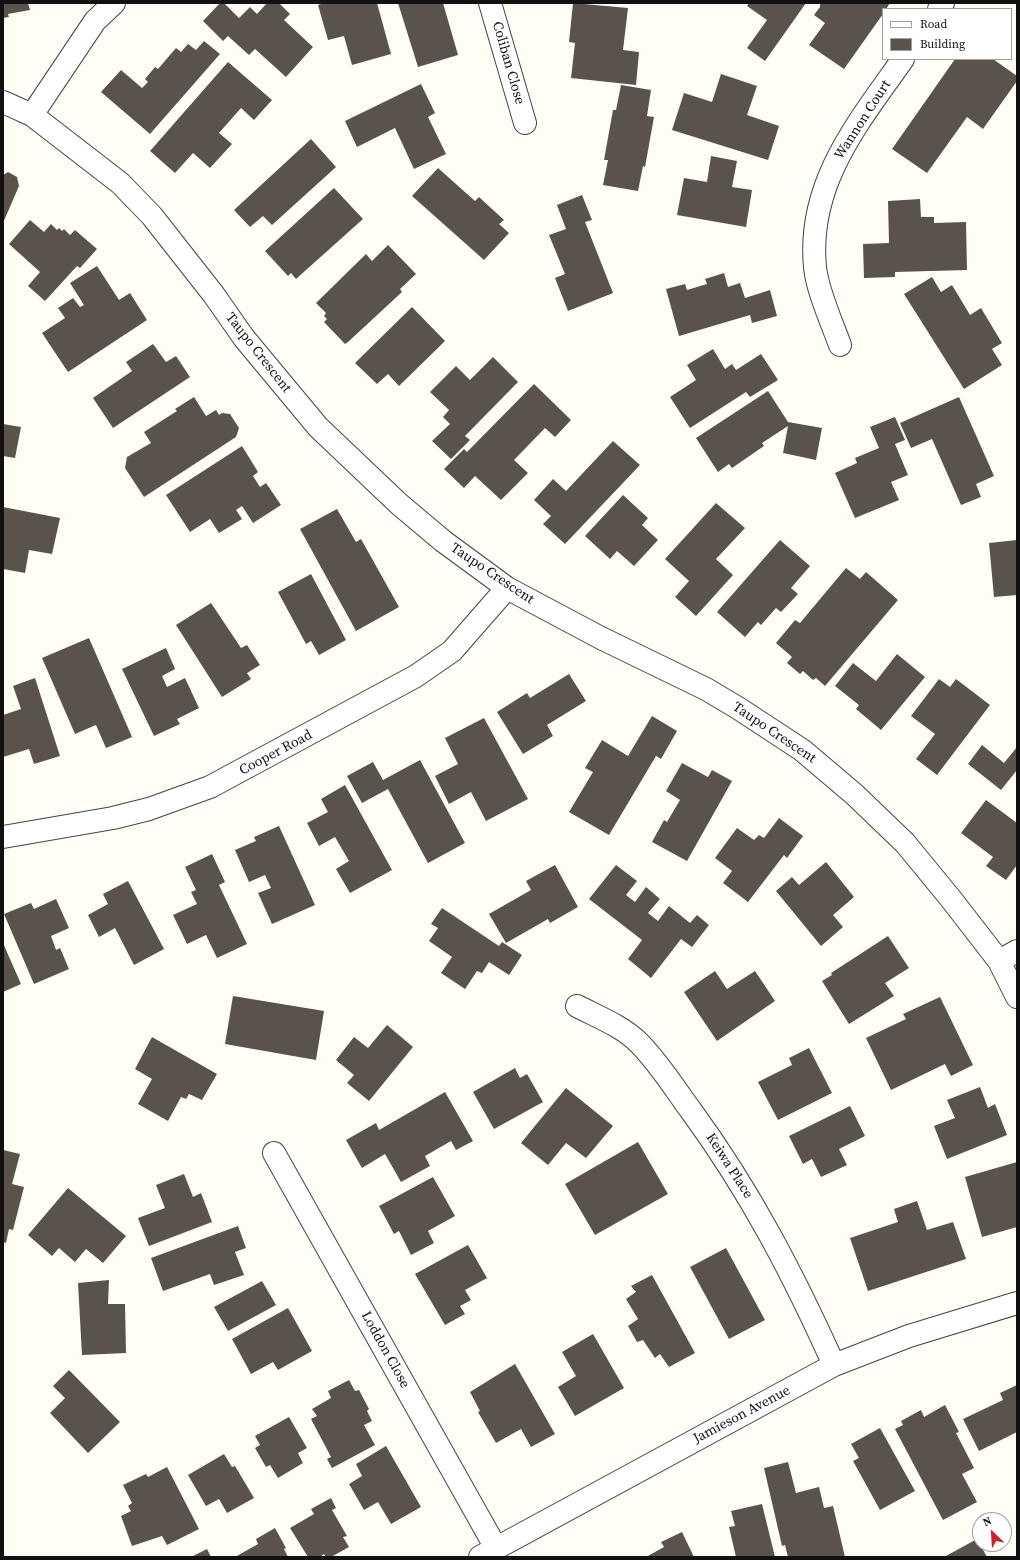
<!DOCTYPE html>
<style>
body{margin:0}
#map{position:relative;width:1020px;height:1560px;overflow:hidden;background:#fffdf5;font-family:"Source Serif 4",serif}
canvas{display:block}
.frame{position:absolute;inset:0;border:4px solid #111;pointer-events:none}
.legend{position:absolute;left:882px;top:8px;width:130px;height:52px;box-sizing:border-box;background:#fff;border:1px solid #a0a0a0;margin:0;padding:5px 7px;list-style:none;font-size:12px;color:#111}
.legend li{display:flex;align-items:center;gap:8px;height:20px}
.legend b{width:20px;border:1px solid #a0a0a0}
.north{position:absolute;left:972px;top:1512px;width:40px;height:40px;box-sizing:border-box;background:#fff;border:1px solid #a0a0a0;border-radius:50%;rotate:335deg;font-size:11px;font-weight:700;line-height:16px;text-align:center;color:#111}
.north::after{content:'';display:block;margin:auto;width:14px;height:18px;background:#c4262e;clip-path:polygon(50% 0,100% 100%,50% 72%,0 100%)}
</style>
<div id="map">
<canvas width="1020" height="1560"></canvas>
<div class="frame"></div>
<ul class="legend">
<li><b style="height:5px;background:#fff"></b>Road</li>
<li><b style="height:11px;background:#5a524d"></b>Building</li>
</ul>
<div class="north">N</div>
</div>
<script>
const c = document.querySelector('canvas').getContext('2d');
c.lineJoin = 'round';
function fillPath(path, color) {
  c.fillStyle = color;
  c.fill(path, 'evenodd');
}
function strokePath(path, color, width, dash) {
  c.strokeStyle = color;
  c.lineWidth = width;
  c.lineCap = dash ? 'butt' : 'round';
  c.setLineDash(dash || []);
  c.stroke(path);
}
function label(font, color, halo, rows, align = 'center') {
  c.font = font + ' "Source Serif 4",serif';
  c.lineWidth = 4;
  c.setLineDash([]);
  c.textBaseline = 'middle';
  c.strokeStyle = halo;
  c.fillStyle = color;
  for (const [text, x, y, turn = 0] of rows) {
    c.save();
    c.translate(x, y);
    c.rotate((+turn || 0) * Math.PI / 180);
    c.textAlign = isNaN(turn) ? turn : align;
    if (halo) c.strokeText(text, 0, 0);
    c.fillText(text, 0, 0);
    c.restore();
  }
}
fillPath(new Path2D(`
 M3,3H28L30,10L8,14L9,17L3,18Z
 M220,3H224L239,18L250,7L257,14L267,3H279L290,14L284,20L313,47L286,77L255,49L249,55L228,36L223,41L203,21Z
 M324,3H377L391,54L352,65L344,36L328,40L318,5Z
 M398,3H443L458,55L418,67Z
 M573,3L628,8L623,50L639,52L636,85L571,78L575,43L569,42Z
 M749,3H806L765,61L747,48L767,20L747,6Z
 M820,3H890L886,9H883V14L844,69L809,45L825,23L814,15L820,7Z
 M204,41L220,54L150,134L101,92L121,70L142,88L148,82L145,79L155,67L158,69L176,48L181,52L188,44L196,50Z
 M955,59H993L1017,76V81L983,129L967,117L927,173L892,149Z
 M228,62L272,100L254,120L241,108L219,133L232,144L210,168L193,153L175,173L150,151Z
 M721,74L757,86L747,115L779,126L768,160L672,130L684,93L712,102Z
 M421,84L435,113L428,117L446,154L414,169L395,128L357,147L345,121Z
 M621,85L651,90L647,116L654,117L645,167L643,166L638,191L603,185L608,160H604L613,110H616Z
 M311,139L336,167L272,225L263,216L250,227L234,210Z
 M711,156L737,161L732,187L752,190L746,227L677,215L684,178L707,182Z
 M438,168L475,201L479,197L504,220L499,224L509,233L484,260L412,196Z
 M8,172L17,177L19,186L3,223V175Z
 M334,188L363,219L296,279L291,273L288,276L265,251Z
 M582,195L592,220L585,222L613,293L568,311L555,278L565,274L549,235L566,229L557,205Z
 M920,199L921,217H934V223L966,222L967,270L895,272V277L864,278L863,244L889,243L888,201Z
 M30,220L44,232L51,224L57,230L59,228L62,231L64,229L70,235L75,230L97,249L80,268L77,266L45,301L28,286L40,272L9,244Z
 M388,245L416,274L400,289L402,292L348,342L345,344L324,322L327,319L324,316L326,313L316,303L366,254L372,261Z
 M97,266L119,300L130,293L147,320L68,372L42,333L65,318L58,308L73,298L80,307L84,305L70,283Z
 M724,273L728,287L740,283L745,298L770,290L777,316L752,323L750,315L679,336L666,289L685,284L687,290L707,284L705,279Z
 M932,277L941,292L952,285L970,315L981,308L1002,343L992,349L1002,365L964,389L904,294Z
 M412,307L445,341L399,386L388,374L377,384L355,363Z
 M153,344L166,362L176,356L190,377L113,428L93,398L132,371L126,362Z
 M713,349L725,369L732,364L736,370L761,354L778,380L750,397L746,392L690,428L670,397L696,380L687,365Z
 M493,357L518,382L465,436L470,440L451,459L432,441L450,424L443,417L449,410L430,392L456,366L470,380Z
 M534,384L571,420L555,437L545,428L514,460L528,473L501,500L475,476L464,488L444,469L464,449L467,452Z
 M768,391L788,422L822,428L816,460L783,453L788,426L762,443L764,446L732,468L729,464L718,472L696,438Z
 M194,397L206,416L216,410L219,415L222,413L230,414L239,428L236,437L144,497L125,468L127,457L151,443L144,432L177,411L175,409Z
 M959,397L994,476L976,484L981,497L961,505L932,439L911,448L900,423Z
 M895,417L905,440L895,444L908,475L891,482L899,500L855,518L835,473L857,463L855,458L879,448L870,427Z
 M3,424L21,427L15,458L3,456Z
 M613,441L640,465L565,544L543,524L551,516L534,500L553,479L566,491Z
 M242,446L258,472L253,476L260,487L266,483L281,505L253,523L242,506L236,510L242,519L219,533L210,519L190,532L166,495Z
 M623,495L648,518L642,525L658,540L634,566L617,551L610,559L585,536Z
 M716,503L745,528L716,559L733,575L696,616L675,597L689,581L665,559Z
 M3,507L60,518L52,554L29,550L25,573L3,569Z
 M337,509L356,542L361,539L399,607L356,631L300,529Z
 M780,540L810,566L791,588L798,594L781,612L776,608L761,625L758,622L745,637L717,612Z
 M1017,540V595L994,597L989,543Z
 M846,568L860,579L866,572L898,600L825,686L816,678L813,680L803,671L800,674L787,663L792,657L776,643L795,620L800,623Z
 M311,574L346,640L319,655L311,641L306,644L278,592Z
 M211,603L241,648L247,645L260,665L247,673L251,679L222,697L176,625Z
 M89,638L132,737L106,748L96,725L75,734L42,658Z
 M166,648L175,669L162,676L167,687L185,678L199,708L177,719L180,724L154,736L122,669Z
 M897,654L925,677L881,730L856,709L859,705L835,686L853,663L876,681Z
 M569,674L586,701L547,725L553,736L523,754L497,712L527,693L530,698Z
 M35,678L60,756L34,764L29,749L3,757V715L21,709L13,686Z
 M939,679L950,687L956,679L990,705L937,775L916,759L935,734L911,716Z
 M652,716L677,731L661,759L656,756L609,835L569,812L593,772L585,768L602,740L628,756Z
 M484,718L528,799L486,821L471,792L449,804L435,776L458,764L445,738Z
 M982,745L1004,763L1017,747V770L1001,790L968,764Z
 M420,760L465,843L428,863L388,789L362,803L347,776L373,762L383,780Z
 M682,763L708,777L712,770L732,781L687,861L652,842L664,820L667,822L680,800L666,791Z
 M345,785L392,870L350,893L336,869L349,861L335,837L319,846L307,823L328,812L321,799Z
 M986,800L1017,823V865L1006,880L986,866L993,857L961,833Z
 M779,818L803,836L787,858L784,855L748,902L723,883L732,871L715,858L737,828L754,840L759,835L764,838Z
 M279,826L315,905L272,924L258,893L271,888L265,875L249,882L235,850L256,841L254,837Z
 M212,854L225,882L219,885L247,944L217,958L206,935L187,944L173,915L197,904L191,892L196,890L185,867Z
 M826,862L854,897L833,915L843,927L821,946L776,891L792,877L799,885Z
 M555,865L578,907L550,923L548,919L506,943L489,914L531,890L526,881Z
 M616,865L637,881L626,895L635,902L646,887L660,899L648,913L658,921L669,906L690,923L697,915L709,925L692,947L681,939L651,978L628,959L642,940L589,899Z
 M128,881L164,949L134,965L115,928L99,937L88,915L108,904L103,894Z
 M56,899L69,928L51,936L56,950L60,948L69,969L34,984L4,914L31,903L34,909Z
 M442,908L499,946L502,942L522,955L509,975L489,962L482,973L477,971L465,989L441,973L452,957L429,941L438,928L431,924Z
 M888,936L909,968L885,983L894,996L849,1024L822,981L832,975L831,973Z
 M3,943L21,984L3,992Z
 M715,971L727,989L755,971L775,1001L717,1041L684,992Z
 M233,996L324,1011L316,1060L225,1044Z
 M940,997L973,1065L951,1076L945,1064L891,1090L866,1038L906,1019L903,1014Z
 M387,1025L413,1047L369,1101L347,1083L354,1075L336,1060L354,1037L368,1048Z
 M152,1037L217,1074L202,1100L189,1094L186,1099L181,1097L168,1121L138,1104L152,1079L135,1069Z
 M809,1048L832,1093L778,1120L758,1082L792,1065L789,1058Z
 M515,1068L520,1078L527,1074L543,1102L494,1129L473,1092Z
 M980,1087L988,1108L995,1104L1007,1135L947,1159L934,1126L955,1118L947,1100Z
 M566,1088L613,1126L586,1158L566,1143L548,1165L521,1143Z
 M445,1092L473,1141L456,1150L451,1141L425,1156L430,1166L401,1182L385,1154L362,1168L346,1140L376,1123L379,1130Z
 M850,1106L865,1136L839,1149L847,1165L821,1177L812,1159L803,1164L789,1136Z
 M638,1142L668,1194L595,1235L565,1184Z
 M3,1150L20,1154L12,1184L24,1187L13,1230L9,1229L6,1243L3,1242Z
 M1017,1162V1227L982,1237L965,1177Z
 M184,1174L193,1197L201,1193L212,1222L149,1246L138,1218L165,1208L156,1185Z
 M433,1177L455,1216L428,1231L434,1243L411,1255L399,1231L394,1234L379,1206Z
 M68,1188L126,1236L103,1263L86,1249L75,1262L59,1248L52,1256L28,1235Z
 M917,1201L927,1230L953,1222L966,1259L868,1291L850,1238L898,1222L894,1209Z
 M238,1226L246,1248L235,1252L244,1275L214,1285L210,1274L163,1291L151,1258Z
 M468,1245L487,1278L465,1290L471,1300L460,1306L465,1314L445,1325L415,1274Z
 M726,1248L765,1320L729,1339L690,1267Z
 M652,1275L695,1353L669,1367L660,1354L655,1358L643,1340L637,1342L628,1326L638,1319L626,1299L636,1292L631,1286Z
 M109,1280L108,1304H125L126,1353L82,1355L78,1283Z
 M262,1281L276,1305L228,1331L214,1307Z
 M288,1308L312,1351L278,1370L273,1362L251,1374L232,1339Z
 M593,1334L624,1388L575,1416L558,1387L576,1376L562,1352Z
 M515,1364L555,1434L531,1447L521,1429L496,1443L478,1412L480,1411L470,1392Z
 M69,1370L120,1422L88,1453L50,1413L65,1398L53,1386Z
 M349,1380L355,1391L359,1390L369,1409L367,1411L372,1421L364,1425L375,1445L332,1468L327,1459L331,1457L311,1419L317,1416L312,1409L331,1398L328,1391Z
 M1017,1385V1432L979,1451L963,1419L1003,1400L1000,1393Z
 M945,1405L959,1432L956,1433L974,1468L962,1474L977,1502L943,1520L895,1429L903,1425L901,1421L921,1410L924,1417Z
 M289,1417L307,1448L298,1453L303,1463L278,1478L270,1465L266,1467L255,1448L260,1445L255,1436Z
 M880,1428L915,1491L880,1510L853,1461L859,1458L851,1444Z
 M386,1446L421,1507L391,1524L378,1502L364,1510L349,1484L362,1476L356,1464Z
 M224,1454L232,1467L235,1466L254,1498L227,1513L219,1499L206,1506L188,1475Z
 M788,1462L796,1493L819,1487L824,1508L833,1506L845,1557H788L785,1545L782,1546L764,1468Z
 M167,1467L199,1529L167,1545L162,1536L132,1546L121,1516L131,1511L128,1506L132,1503L123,1485L146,1474L148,1477Z
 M331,1498L336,1508L332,1510L347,1536L343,1537L349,1547L331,1557H326L324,1554L320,1557H308L290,1528L314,1514L311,1509Z
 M762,1504L775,1557H736L729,1527L735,1526L731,1511Z
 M275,1528L286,1548L284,1549L288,1557H235L258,1544L256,1539Z
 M682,1532L694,1557H646L664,1547L661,1542Z
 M977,1539L987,1557H944Z
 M207,1549L211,1557H191Z`), '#5a524d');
const minor = new Path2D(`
 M490,3L525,123
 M939,9L943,3
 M3,102L32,115L120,183L152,216L214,295L244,338L318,427L399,504L443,541L507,588L601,638L706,689L738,708L802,750L854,794L905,843L951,899L999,961L1017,997
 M32,115L95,21L114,3
 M840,345C832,323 817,290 815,267C807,183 858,123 903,59
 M3,837L113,818L149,809L210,787L416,676L452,651L507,588
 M999,961L1017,951
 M577,1006C598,1017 622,1026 639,1043C659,1063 675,1089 692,1112C751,1193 793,1274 834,1365
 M274,1153L496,1548
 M480,1557L834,1365L909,1336L1017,1303`);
strokePath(minor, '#444', 24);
strokePath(minor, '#fff', 22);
label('14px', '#111', '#fff', [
 ["Coliban Close",508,63,74],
 ["Wannon Court",863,120,-57],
 ["Taupo Crescent",258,353,52],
 ["Taupo Crescent",492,574,34],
 ["Taupo Crescent",774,733,34],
 ["Cooper Road",276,753,-28],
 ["Keiwa Place",729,1166,57],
 ["Loddon Close",385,1350,61],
 ["Jamieson Avenue",742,1415,-28]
]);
</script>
